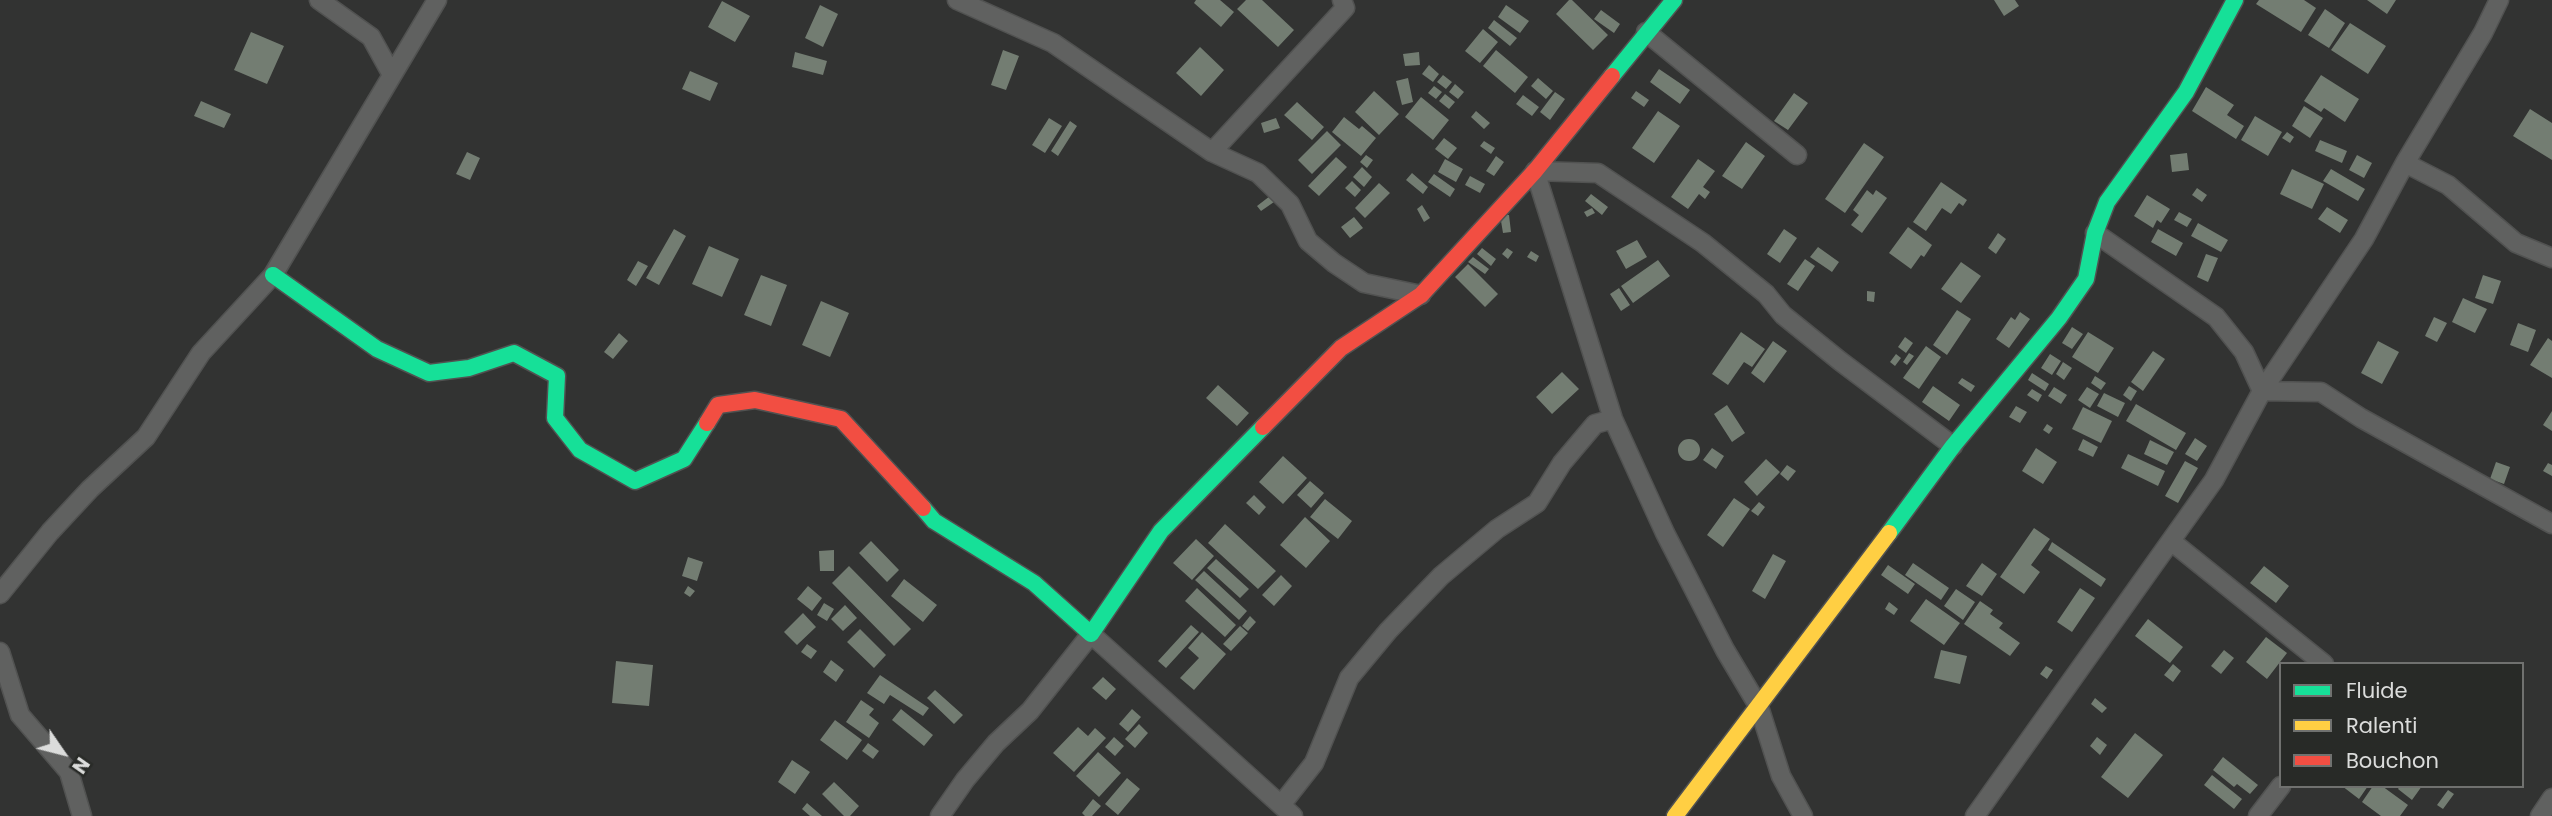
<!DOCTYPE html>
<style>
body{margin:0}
#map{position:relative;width:2552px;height:816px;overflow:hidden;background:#323332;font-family:Poppins,sans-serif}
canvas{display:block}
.legend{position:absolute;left:2279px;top:662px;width:245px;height:126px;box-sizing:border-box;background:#282a27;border:2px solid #70716f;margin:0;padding:9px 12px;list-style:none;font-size:21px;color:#dbdcdb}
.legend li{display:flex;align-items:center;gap:14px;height:35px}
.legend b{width:35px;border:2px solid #70716f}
.north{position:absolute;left:28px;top:718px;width:70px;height:70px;-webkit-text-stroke:5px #282a27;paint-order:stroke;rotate:125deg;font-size:19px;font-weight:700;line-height:28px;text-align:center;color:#dbdcdb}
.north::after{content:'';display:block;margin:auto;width:24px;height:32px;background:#dbdcdb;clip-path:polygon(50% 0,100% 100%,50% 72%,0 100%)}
</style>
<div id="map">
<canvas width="2552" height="816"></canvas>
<ul class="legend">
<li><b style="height:9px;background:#16e098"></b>Fluide</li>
<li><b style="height:9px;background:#ffcf43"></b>Ralenti</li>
<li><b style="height:9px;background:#f24e42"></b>Bouchon</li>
</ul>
<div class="north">N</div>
</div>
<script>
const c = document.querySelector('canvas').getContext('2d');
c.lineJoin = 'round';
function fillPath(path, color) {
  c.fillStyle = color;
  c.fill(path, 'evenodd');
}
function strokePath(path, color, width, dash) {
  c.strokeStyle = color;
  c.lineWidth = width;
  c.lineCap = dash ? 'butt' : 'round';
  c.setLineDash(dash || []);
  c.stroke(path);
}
fillPath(new Path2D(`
 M1196,0H1220L1234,12L1221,27L1194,3Z
 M1246,0H1262L1294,30L1278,47L1237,9Z
 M1569,0H1572L1608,35L1593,50L1556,14Z
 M1994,0H2015L2019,6L2004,16Z
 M2259,0H2304L2316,8L2301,32L2256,4Z
 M2367,0H2396L2387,14Z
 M722,1L750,16L735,42L708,27Z
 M820,5L838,14L823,47L805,38Z
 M1506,5L1529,21L1520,33L1498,17Z
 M2325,9L2345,23L2329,48L2308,35Z
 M1601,10L1620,24L1614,33L1594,19Z
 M1494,20L1517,38L1510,46L1488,28Z
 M2350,23L2386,46L2368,74L2331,50Z
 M1483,29L1498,42L1480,63L1465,51Z
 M251,32L284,46L267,84L234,70Z
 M1200,47L1224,70L1201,96L1176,73Z
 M1003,50L1019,56L1006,90L991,85Z
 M1496,50L1528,77L1515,93L1483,66Z
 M795,52L827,61L823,75L792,67Z
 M1419,52L1420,65L1405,66L1403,54Z
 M1429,65L1439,74L1433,82L1422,74Z
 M1659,69L1690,90L1680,104L1650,82Z
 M690,71L718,83L710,101L682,89Z
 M1443,75L1452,82L1446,89L1437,82Z
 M2321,75L2359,99L2345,122L2324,108L2321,112L2304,101Z
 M1408,78L1413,102L1402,105L1396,81Z
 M1538,78L1553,91L1546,99L1531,86Z
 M1455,84L1464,92L1458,99L1449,92Z
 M1434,86L1442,92L1436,99L1428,93Z
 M2206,87L2234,105L2227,115L2244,126L2236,139L2192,111Z
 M1374,91L1399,114L1379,135L1355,112Z
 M1636,91L1649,100L1644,107L1631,98Z
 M1555,92L1565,99L1550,120L1540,112Z
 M1794,93L1808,103L1788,130L1774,121Z
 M1445,94L1455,102L1449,109L1439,101Z
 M1523,95L1539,107L1532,116L1516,104Z
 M1421,97L1449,120L1433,140L1405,117Z
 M201,101L231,114L224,128L194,116Z
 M1297,102L1324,127L1312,140L1284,115Z
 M2304,106L2323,118L2310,138L2292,126Z
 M2530,109L2552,123V160L2513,136Z
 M1476,111L1490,123L1484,129L1471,117Z
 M1658,111L1680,126L1654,163L1632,148Z
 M2255,116L2282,132L2268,156L2241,140Z
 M1344,117L1359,129L1362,126L1376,138L1361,156L1332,132Z
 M1049,118L1062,126L1045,153L1032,145Z
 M1276,118L1280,128L1264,133L1261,123Z
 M1070,121L1077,126L1058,156L1051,151Z
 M1327,131L1341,145L1312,174L1298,160Z
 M2287,132L2294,137L2290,143L2282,138Z
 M1444,138L1457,148L1448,159L1435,149Z
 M2320,140L2347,151L2342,163L2315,151Z
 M1484,141L1495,148L1491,154L1480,146Z
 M1746,142L1765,156L1742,189L1722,176Z
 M1864,143L1884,157L1845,213L1825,199Z
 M467,152L480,158L470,180L456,174Z
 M2187,153L2189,170L2172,172L2170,155Z
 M1366,155L1373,160L1367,168L1360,162Z
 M2357,155L2372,163L2364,178L2349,170Z
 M1496,156L1504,162L1494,176L1486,171Z
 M1336,157L1347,167L1319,196L1308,186Z
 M1445,159L1463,169L1456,182L1438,172Z
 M1698,159L1715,171L1703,187L1710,192L1705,199L1699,194L1688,209L1671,197Z
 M1362,167L1372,177L1364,187L1353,177Z
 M2292,169L2324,184L2312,209L2280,194Z
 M2331,169L2365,189L2358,201L2323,181Z
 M1412,173L1428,187L1423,194L1406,180Z
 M1434,174L1455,189L1450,197L1428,182Z
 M1470,176L1485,184L1480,193L1465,185Z
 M1352,181L1361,190L1355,197L1345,188Z
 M1941,182L1967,200L1963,206L1959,203L1951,214L1942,208L1926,231L1913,222Z
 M1379,183L1390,193L1365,218L1355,208Z
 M2197,188L2207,195L2202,202L2192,195Z
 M1867,190L1873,195L1876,190L1887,198L1862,233L1851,225L1859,215L1853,210Z
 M1591,194L1608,207L1602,215L1585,201Z
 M2147,195L2170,209L2161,223L2157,220L2153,228L2134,216Z
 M1270,196L1274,202L1261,211L1257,206Z
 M1422,205L1430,218L1424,222L1417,209Z
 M2327,207L2348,220L2340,233L2318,219Z
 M1592,208L1595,213L1587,217L1584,212Z
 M2179,212L2192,219L2187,227L2174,220Z
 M1500,215H1509L1511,232L1503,233Z
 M1354,217L1363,228L1350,238L1341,227Z
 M2198,223L2228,240L2221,252L2191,236Z
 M1908,227L1932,245L1924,257L1921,255L1911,269L1889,253Z
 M674,229L686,236L659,285L646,278Z
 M1784,229L1797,238L1780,263L1767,254Z
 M2158,229L2183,243L2176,256L2151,242Z
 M1998,233L2006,239L1996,254L1988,248Z
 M1637,240L1647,257L1626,269L1616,251Z
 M709,246L739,259L722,297L692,284Z
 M1818,247L1839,262L1832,272L1810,257Z
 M1482,248L1496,259L1491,266L1477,254Z
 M1507,248L1513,252L1508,259L1502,254Z
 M1531,251L1539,256L1536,262L1527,257Z
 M2206,254L2218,258L2208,282L2197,277Z
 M1473,257L1489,269L1485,274L1468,262Z
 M1805,259L1815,266L1798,291L1787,284Z
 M1658,260L1670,276L1633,303L1621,286Z
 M638,261L648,266L636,286L627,280Z
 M1961,262L1981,276L1961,303L1941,289Z
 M1468,264L1498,294L1485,307L1455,277Z
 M761,275L787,285L771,326L744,315Z
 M2483,275L2501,281L2493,304L2475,298Z
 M1619,288L1630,305L1621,311L1610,294Z
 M1867,291L1875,292L1874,302L1867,301Z
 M2463,298L2487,309L2475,333L2452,322Z
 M821,301L849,313L830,357L802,345Z
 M1957,310L1971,319L1947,355L1933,345Z
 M2020,312L2030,319L2009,348L1996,339L2011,317L2015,320Z
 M2434,317L2447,323L2437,342L2425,336Z
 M2518,323L2536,330L2528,352L2510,345Z
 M2072,327L2083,334L2072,349L2062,343Z
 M1741,332L1765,349L1752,367L1744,362L1728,385L1712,374Z
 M2088,332L2114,348L2098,373L2072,357Z
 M619,333L628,341L613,359L604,352Z
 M1905,337L1913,343L1906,353L1898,347Z
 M2548,338L2552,341V378L2530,365Z
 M1773,341L1787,351L1764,383L1751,373Z
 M2378,341L2399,352L2382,384L2361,373Z
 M1926,346L1941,357L1919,389L1903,378Z
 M2153,351L2165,359L2143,391L2131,382Z
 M1909,353L1914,356L1907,365L1903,362Z
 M1896,354L1901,358L1895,366L1890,362Z
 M2050,354L2061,361L2052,375L2041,368Z
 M2063,362L2072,368L2064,380L2056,374Z
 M1562,372L1579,389L1552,414L1536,397Z
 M2032,373L2049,384L2045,391L2028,380Z
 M2095,376L2106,383L2101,390L2091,383Z
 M1962,378L1975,386L1971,392L1958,383Z
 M1218,385L1249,413L1237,426L1206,398Z
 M1933,386L1960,405L1949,421L1922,402Z
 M2129,386L2137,391L2131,401L2123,395Z
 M2054,387L2067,395L2061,404L2048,396Z
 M2087,387L2099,394L2090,408L2078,400Z
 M2032,389L2042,395L2038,402L2027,395Z
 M2104,393L2125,403L2118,417L2097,406Z
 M2136,404L2186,433L2176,450L2126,421Z
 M1727,405L1745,433L1732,442L1714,414Z
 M2016,406L2027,412L2020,423L2009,417Z
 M2083,407L2112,421L2101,443L2072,429Z
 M2552,411V431L2543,425Z
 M2047,424L2053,428L2049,434L2043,430Z
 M2195,438L2207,446L2197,461L2185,454Z
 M2083,439L2098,447L2093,457L2078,450Z
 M1678 450a11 11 0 1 1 22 0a11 11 0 1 1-22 0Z
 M2150,440L2174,452L2167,465L2144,454Z
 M1712,448L1724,456L1716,469L1703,460Z
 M2036,448L2057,462L2043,484L2022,471Z
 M2128,454L2165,471L2158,486L2121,468Z
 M1283,456L1307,478L1283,504L1259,482Z
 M1766,459L1780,472L1757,496L1744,482Z
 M2185,461L2198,468L2178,503L2165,496Z
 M2496,462L2510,467L2504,484L2490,479Z
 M2548,463L2552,465V476L2543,471Z
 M1787,465L1796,471L1788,481L1780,474Z
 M1310,481L1324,493L1311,508L1297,495Z
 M1254,495L1266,507L1259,515L1246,503Z
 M1734,498L1750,509L1723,547L1707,535Z
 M1325,499L1352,521L1338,539L1310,517Z
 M1759,502L1765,507L1758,516L1751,511Z
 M1305,517L1330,541L1306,568L1280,545Z
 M1225,524L1276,571L1258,589L1208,543Z
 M2034,528L2050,539L2031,565L2040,572L2024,594L2000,577Z
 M1196,539L1214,556L1192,580L1173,563Z
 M871,541L899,570L887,582L859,553Z
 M2052,542L2106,579L2101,587L2048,550Z
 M834,550V571H820L819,551Z
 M1773,554L1786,561L1765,599L1752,591Z
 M688,557L703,562L697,581L682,576Z
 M1216,559L1249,589L1240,598L1207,568Z
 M1913,563L1949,588L1941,600L1905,575Z
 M1982,563L1997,574L1982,596L1966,586Z
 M1888,565L1915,584L1908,594L1881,575Z
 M849,566L911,629L894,646L832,583Z
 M2264,566L2289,586L2276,603L2250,583Z
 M1204,571L1247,611L1239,620L1195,580Z
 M1281,575L1292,586L1274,606L1262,595Z
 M904,579L937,605L923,622L891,596Z
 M688,586L695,591L690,597L684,593Z
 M808,586L822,598L812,611L797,599Z
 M1197,588L1236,625L1225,637L1185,601Z
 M2080,588L2095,598L2072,632L2057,622Z
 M1956,589L1975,602L1963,620L1944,606Z
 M1926,599L1960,623L1944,645L1910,621Z
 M1980,601L1993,610L1990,614L2003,623L1999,628L2020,643L2010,656L1964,624Z
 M1889,602L1898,609L1894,615L1885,609Z
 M824,603L834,609L827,621L817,615Z
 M845,605L857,618L843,631L831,619Z
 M803,613L816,627L797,645L784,632Z
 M1250,616L1256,622L1248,631L1242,626Z
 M2148,619L2183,647L2170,663L2135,636Z
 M1191,625L1199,632L1166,668L1158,661Z
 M1240,626L1248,633L1231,651L1223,644Z
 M860,629L886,655L874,668L847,642Z
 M1202,632L1226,654L1194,690L1180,678L1199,658L1188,648Z
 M2266,637L2287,653L2267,679L2246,662Z
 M807,644L817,651L811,659L801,652Z
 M1941,650L1967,656L1960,684L1934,678Z
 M2224,650L2234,658L2221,674L2211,666Z
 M831,660L844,670L836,682L823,672Z
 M616,661L653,665L649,706L612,703Z
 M2173,664L2181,671L2173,682L2164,675Z
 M2046,666L2053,670L2047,679L2040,674Z
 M880,675L929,708L923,716L890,695L884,704L867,693Z
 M1103,677L1116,689L1106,700L1092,688Z
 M935,690L963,715L954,724L927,698Z
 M2095,698L2107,708L2102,713L2091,704Z
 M861,700L874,709L869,715L879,723L869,738L846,722Z
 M901,709L933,735L924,746L892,720Z
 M1132,709L1141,717L1128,732L1119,724Z
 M835,720L862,740L847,760L820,740Z
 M1139,724L1148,733L1135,748L1125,739Z
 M1078,727L1088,736L1095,728L1106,738L1074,772L1053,753Z
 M2135,733L2163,755L2128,798L2101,777Z
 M1114,737L1124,746L1115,756L1105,747Z
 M2097,737L2107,745L2100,755L2090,746Z
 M868,743L879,751L873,759L862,751Z
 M1098,752L1121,773L1099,797L1076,776Z
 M2223,757L2258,785L2250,794L2237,784L2234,787L2213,770Z
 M792,760L810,772L795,794L778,782Z
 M2212,775L2242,799L2234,809L2204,785Z
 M1127,778L1140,789L1118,815L1105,804Z
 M834,782L859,806L850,816H844L822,794Z
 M2342,786H2368L2359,799Z
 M2373,786H2382L2408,805L2400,816H2381L2362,802Z
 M2400,786H2422L2412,800L2398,789Z
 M2448,790L2454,794L2443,809L2437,805Z
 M1093,799L1101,806L1092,816H1085L1082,813Z
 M807,803L822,816H810L802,809Z`), '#737d72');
const street = new Path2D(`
 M319,0L371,37L392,75
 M957,0L1053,43L1212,152L1258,173L1290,204L1308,241L1334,263L1364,283L1421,295
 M1646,32L1797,155
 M1212,152L1345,8L1342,0
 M2405,163L2448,185L2516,243L2552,258
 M2095,233L2216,317L2244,352L2262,391L2321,392L2361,418L2552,524
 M2171,541L2324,664
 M0,594L50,532L90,489L146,437L201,353L273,275L437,0
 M0,652L20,715L69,772L82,816
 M1281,805L1314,763L1349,678L1388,631L1441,576L1497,529L1537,503L1562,463L1595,424L1613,419
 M940,816L965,780L996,743L1030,711L1091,634L1293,816
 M1803,816L1781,776L1759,707L1725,650L1665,533L1613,419L1535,171L1598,173L1703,243L1766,294L1783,315L1840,361L1953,446
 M1975,816L2214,480L2262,391L2364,239L2405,163L2483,33L2499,0
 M2258,816L2281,786
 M2540,816L2552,798`);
const fast = new Path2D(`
 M1612,76L1674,0
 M273,275L377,349L429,373L469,368L514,353L557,376L555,418L580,450L635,481L684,459L707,423
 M923,508L934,521L1034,583L1091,634L1161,531L1263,427
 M1889,533L1953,446L2059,318L2086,279L2095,233L2107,202L2186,92L2235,0`);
const slow = new Path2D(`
 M1675,816L1889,533`);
const jam = new Path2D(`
 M707,423L718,405L755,400L841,419L923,508
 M1263,427L1341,348L1421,295L1535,171L1612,76`);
strokePath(street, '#515251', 21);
strokePath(fast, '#515251', 19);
strokePath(slow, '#515251', 19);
strokePath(jam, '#515251', 19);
strokePath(street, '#606160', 18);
strokePath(fast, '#16e098', 16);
strokePath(slow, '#ffcf43', 16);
strokePath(jam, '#f24e42', 16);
</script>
